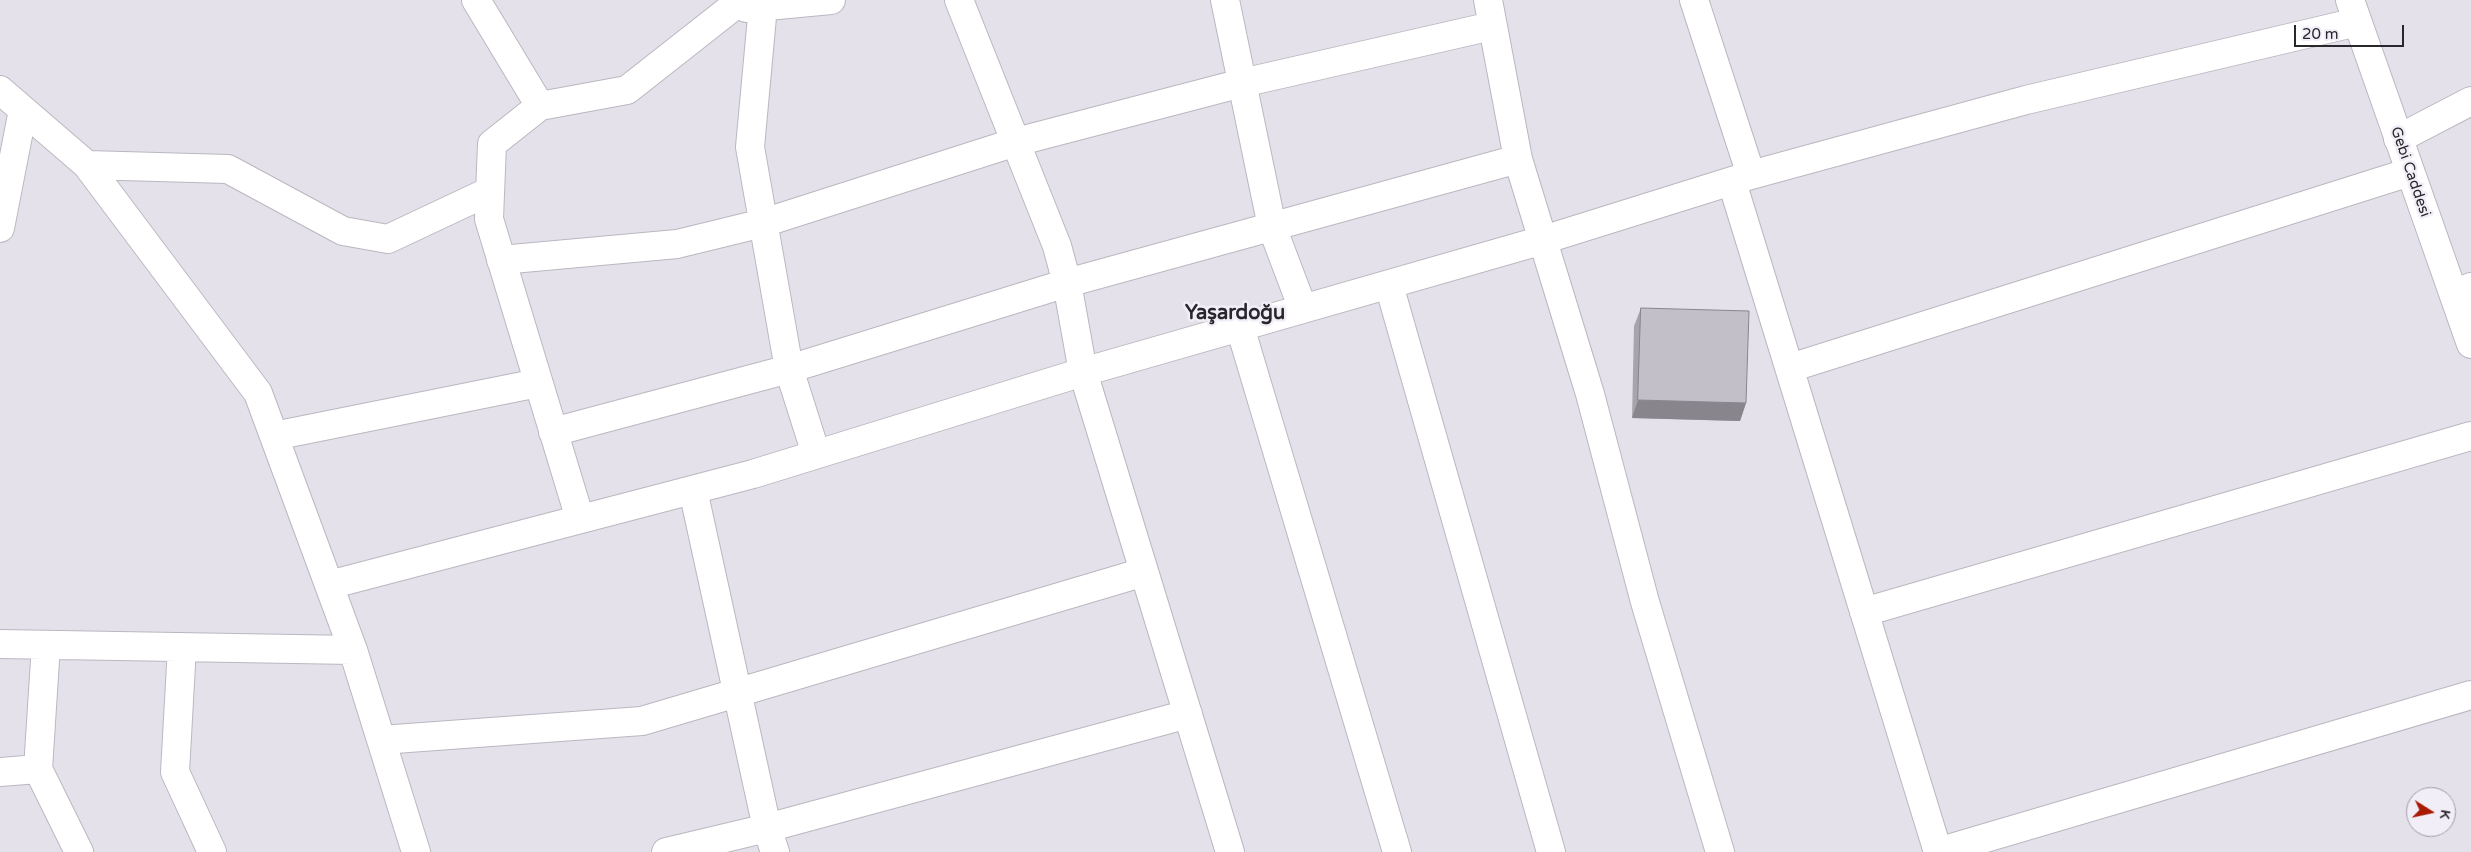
<!DOCTYPE html>
<meta charset="utf-8">
<style>
body{margin:0}
#map{position:relative;width:2471px;height:852px;overflow:hidden;background:#e5e1ea;font-family:"Varela Round",sans-serif}
canvas{display:block}
.north{position:absolute;left:2406px;top:787px;width:50px;height:50px;box-sizing:border-box;background:#f2eef8;border:1px solid #a29ea6;border-radius:50%;rotate:100deg;font-size:14px;font-weight:700;line-height:20px;text-align:center;color:#29272b}
.north::after{content:'';display:block;margin:auto;width:18px;height:22px;background:#a91903;clip-path:polygon(50% 0,100% 100%,50% 72%,0 100%)}
.scale{position:absolute;left:2294px;top:25px;width:110px;height:22px;box-sizing:border-box;border:2px solid #29272b;border-top:0;padding-left:6px;font-size:15px;line-height:18px;white-space:nowrap;color:#29272b;-webkit-text-stroke:4px #f2eef8;paint-order:stroke}
</style>
<div id="map">
<canvas width="2471" height="852"></canvas>
<div class="north">K</div>
<div class="scale">20 m</div>
</div>
<script>
const c = document.querySelector('canvas').getContext('2d');
c.lineJoin = 'round';
function strokePath(path, color, width, dash) {
  c.strokeStyle = color;
  c.lineWidth = width;
  c.lineCap = dash ? 'butt' : 'round';
  c.setLineDash(dash || []);
  c.stroke(path);
}
function fillPath(path, color) {
  c.fillStyle = color;
  c.fill(path, 'evenodd');
}
function label(font, color, halo, rows, align = 'center') {
  c.font = font + ' "Varela Round",sans-serif';
  c.lineWidth = 5;
  c.setLineDash([]);
  c.textBaseline = 'middle';
  c.strokeStyle = halo;
  c.fillStyle = color;
  for (const [text, x, y, turn = 0] of rows) {
    c.save();
    c.translate(x, y);
    c.rotate((+turn || 0) * Math.PI / 180);
    c.textAlign = isNaN(turn) ? turn : align;
    if (halo) c.strokeText(text, 0, 0);
    c.fillText(text, 0, 0);
    c.restore();
  }
}
const street = new Path2D(`
 M476,0L540,106L492,144L489,219L580,519
 M959,0L1057,246L1067,283L1083,372L1230,852
 M1225,0L1272,227L1303,309
 M1488,0L1518,159L1590,394L1645,602L1720,852
 M1694,0L1751,175
 M763,6L750,147L789,369L816,454
 M746,8L831,0
 M0,90L87,165L258,393L353,650L416,852
 M540,106L627,90L730,9
 M2398,139L2471,101
 M87,165L228,169L343,231L388,239L490,191
 M1732,182L1938,852
 M0,228L23,110
 M501,260L677,244L763,223L1016,142L1242,83L1492,26
 M1389,285L1551,852
 M2454,295L2471,287
 M1240,327L1397,852
 M1790,368L2410,172
 M553,432L789,369L1067,283L1518,159
 M274,436L538,383
 M693,490L767,828L775,852
 M329,585L753,474L1083,372L1543,240L1751,175L2026,100L2357,22
 M1864,612L2471,436
 M0,644L353,650
 M46,645L38,769L79,852
 M182,647L175,772L212,852
 M381,740L642,721L1144,572
 M0,772L38,769
 M666,852L767,828L1188,714
 M1938,852L2471,695`);
const secondary = new Path2D(`
 M2350,0L2471,344`);
strokePath(street, '#bbb7c0', 30);
strokePath(secondary, '#bbb7c0', 30);
strokePath(street, '#fff', 28);
strokePath(secondary, '#fff', 28);
fillPath(new Path2D(`
 M1641,308L1746,403L1740,421L1632,418L1634,326Z`), '#a8a4ac');
fillPath(new Path2D(`
 M1638,400L1746,403L1740,421L1632,418Z`), '#88868c');
const building = new Path2D(`
 M1641,308L1749,311L1746,403L1638,400Z`);
fillPath(building, '#c3bfc8');
strokePath(building, '#88868c', 1);
label('15px', '#29272b', '#f2eef8', [
 ["Gebi Caddesi",2410,172,71]
]);
label('bold 20px', '#29272b', '#f2eef8', [
 ["Yaşardoğu",1235,314]
]);
</script>
